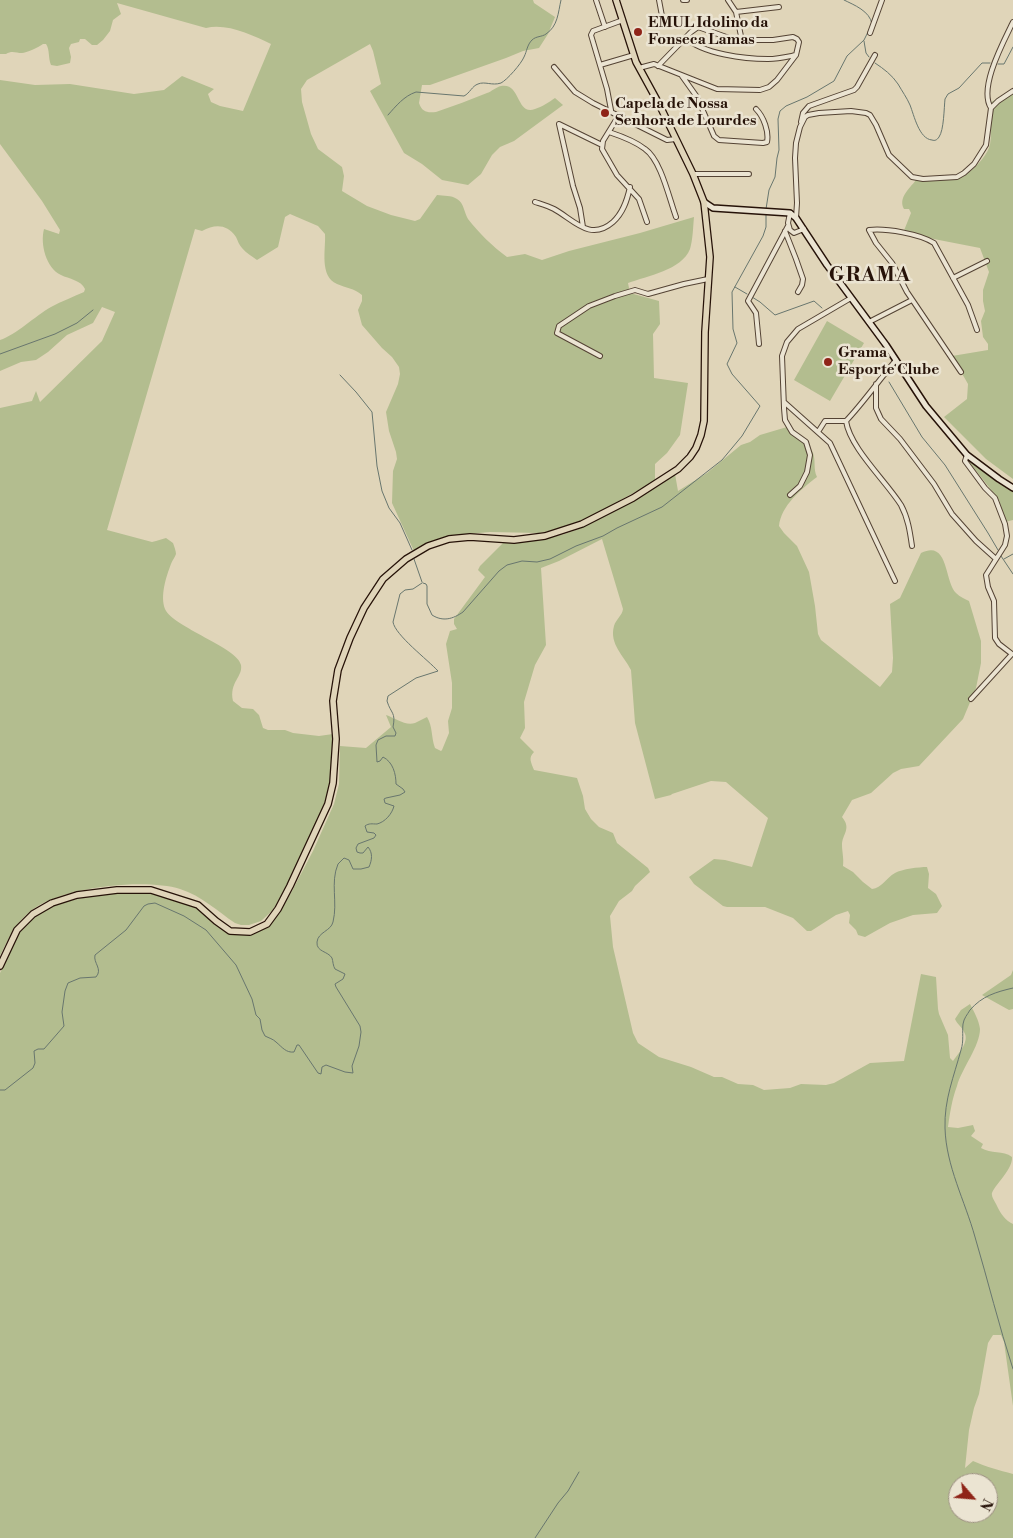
<!DOCTYPE html>
<style>
body{margin:0}
#map{position:relative;width:1013px;height:1538px;overflow:hidden;background:#e0d5b9;font-family:"Libre Bodoni",serif}
canvas{display:block}
.north{position:absolute;left:948px;top:1473px;width:50px;height:50px;box-sizing:border-box;background:#ebe4d2;border:1px solid #9c9081;border-radius:50%;rotate:117deg;font-size:14px;font-weight:700;line-height:20px;text-align:center;color:#261208}
.north::after{content:'';display:block;margin:auto;width:18px;height:22px;background:#8f2418;clip-path:polygon(50% 0,100% 100%,50% 72%,0 100%)}
</style>
<div id="map">
<canvas width="1013" height="1538"></canvas>
<div class="north">N</div>
</div>
<script>
const c = document.querySelector('canvas').getContext('2d');
c.lineJoin = 'round';
function fillPath(path, color) {
  c.fillStyle = color;
  c.fill(path, 'evenodd');
}
function strokePath(path, color, width, dash) {
  c.strokeStyle = color;
  c.lineWidth = width;
  c.lineCap = dash ? 'butt' : 'round';
  c.setLineDash(dash || []);
  c.stroke(path);
}
function label(font, color, halo, rows, align = 'center') {
  c.font = font + ' "Libre Bodoni",serif';
  c.lineWidth = 5;
  c.setLineDash([]);
  c.textBaseline = 'middle';
  c.strokeStyle = halo;
  c.fillStyle = color;
  for (const [text, x, y, turn = 0] of rows) {
    c.save();
    c.translate(x, y);
    c.rotate((+turn || 0) * Math.PI / 180);
    c.textAlign = isNaN(turn) ? turn : align;
    if (halo) c.strokeText(text, 0, 0);
    c.fillText(text, 0, 0);
    c.restore();
  }
}
fillPath(new Path2D(`
 M0,0H533L534,3L555,17L548,34L539,48L523,51L506,58L430,85H422L419,103C422,112 427,113 436,112C453,106 470,100 487,93C491,92 496,87 501,86C521,82 516,116 535,109C542,107 549,102 555,98L563,105L514,141L500,147L492,155L481,174L468,185L442,180L422,164L404,153L370,91L381,84L373,51L370,44L307,80L301,89L302,102L311,134L318,149L342,167L344,176L342,191L367,206L391,215L415,221L420,219L437,195C444,196 451,195 457,199C464,203 464,212 468,219C479,233 492,246 507,257L525,254L542,260L569,251L640,233L694,217C693,227 693,239 690,249C682,270 647,276 628,283L630,293L659,301L660,324L653,334L654,378L688,383L680,435L667,453L655,464V481L577,524L562,529L539,533L490,532L457,535L446,537L414,551L392,503L393,471L397,459L396,452L389,431L386,412L398,384L400,374L399,367L392,357L382,348L362,325L358,310L362,301V295C354,288 346,288 337,284C319,276 326,249 325,234L318,226L290,214L285,217L278,247L257,260C252,256 246,253 242,248C239,245 238,241 236,237C227,224 215,224 202,231L195,229L107,530L152,542L156,541L166,538L173,543C174,546 176,551 176,554C175,557 172,561 171,564C166,577 160,596 165,609C173,627 238,648 241,665C243,677 229,682 233,701L242,708L253,709L259,715L263,728L268,730H285L293,733L319,736L333,734L334,755L328,801L286,887L273,910L261,921L249,925H241L235,923C217,911 202,896 180,889C144,878 62,887 32,910C16,922 8,939 0,956V408L32,401L36,391L40,402L102,341L115,312L102,307L93,323L67,335L48,352L36,360L21,362L0,371V340C16,335 35,316 51,307C62,301 73,297 84,292L85,289C81,280 69,279 61,275C46,268 40,244 44,229L59,234L60,230L42,201L0,144V80L35,85L70,84L134,94L164,90L182,76L214,89L208,94L211,102L220,106L243,111L271,44C252,35 227,23 206,28L117,3L121,14L113,20L110,31L103,40L97,45H92L85,39H80L79,42L71,44L69,48L71,57L70,63L57,66L51,65C48,58 50,50 46,44H43C39,47 26,53 22,53C16,53 12,50 6,54H0Z
 M1013,91V479L986,459L944,417L967,399L968,384L952,356L988,350V344L983,337L981,321L985,311L983,301V290L989,272L980,248L903,233L911,213L909,209H904C898,198 909,189 916,180L931,181L964,176C973,170 985,158 989,148C993,137 990,115 989,103Z
 M827,321L864,343L830,401L794,380Z
 M787,427C795,434 809,443 813,453C816,461 813,469 817,477C801,489 781,506 779,526L784,533L797,546L809,572L815,606L818,634L821,640L880,687L892,672L893,658L890,604L900,598L921,553C949,539 944,581 956,593C960,597 965,599 969,601L981,641V663L976,688L963,719L919,766L901,769L893,773L871,793L852,800L842,817C852,829 842,834 842,845C842,852 844,858 843,866L853,872L863,882L872,889C882,888 886,878 895,873C902,869 919,867 927,867L929,874L928,888L936,894L942,906L937,913L913,915L890,923L865,937L858,935L856,930L849,923L850,915L848,911L836,915L811,931H807L793,918L765,907H727L723,906L694,884L689,877L714,859L725,860L752,867L768,818L726,782L711,781L672,794L671,795L655,799L635,723L631,670C624,656 609,644 614,626C616,619 622,616 623,609L602,539L559,561L541,568L546,645L535,665L524,702L525,728L520,738L534,752C528,758 531,762 534,770L577,778L583,796L585,809L591,819L599,827L613,833L617,843L648,868L650,872L635,886L632,891L619,901L610,916L613,947L633,1033L638,1043L659,1057L691,1067L714,1077H722L738,1084L753,1085L764,1090L790,1088L801,1084L826,1085L834,1083L870,1063L904,1061L921,974L936,977L938,1009L939,1014L948,1035L950,1058L953,1061C959,1053 970,1041 964,1032C962,1027 957,1024 955,1019L961,1010L970,1004C974,1012 979,1020 980,1029C980,1046 962,1068 957,1086C952,1099 950,1113 948,1127L958,1128L973,1125L975,1131L971,1136L983,1144L981,1148C991,1154 1003,1150 1012,1157C1013,1171 990,1189 992,1195C992,1198 996,1203 997,1206C1001,1214 1005,1220 1013,1224V1406L1004,1342L1001,1335H993L988,1343L979,1394L974,1408L969,1430L965,1468L973,1461C986,1467 999,1470 1013,1474V1538H0V973L19,933L36,915L58,904L89,896L114,893L164,892L191,901L225,927L243,932L269,924L279,914L292,891L313,851L334,804L339,784L340,746L366,748L391,727L386,715C395,718 405,726 415,723C419,721 423,719 427,717C433,727 431,737 435,748L441,751L442,750L449,733L448,721L452,708V683L446,644L450,631L457,629L454,624V619L485,577L478,570L480,566L507,539C561,542 580,530 626,504C643,495 660,486 675,474L678,491L707,473L741,445L750,442L760,435ZM958,1483H988V1513H958Z
 M962,450L1013,489V520L1005,522L999,500L963,454Z
 M1013,970V1009L1009,1010L982,995L1011,975Z`), '#b3bd8f');
strokePath(new Path2D(`
 M844,0C854,5 870,11 872,24
 M864,41L866,53L869,57
 M875,63C884,69 892,75 898,84C902,91 907,98 910,105C914,115 919,139 932,140C935,141 937,140 939,137C944,130 944,108 945,99L948,94L959,88L982,63H990
 M998,64H1004L1013,47
 M388,115C396,106 404,96 416,92L464,96C470,93 472,86 478,84C485,81 492,86 501,83C507,80 521,64 524,57C527,51 527,45 532,40C536,36 542,37 546,34C558,26 558,13 561,0
 M766,209L769,190L775,177L777,158L779,150L778,119L780,111L786,106L807,97L834,81L847,56L864,40L869,30
 M735,287L747,294
 M752,297L760,302L775,315L814,301L822,308
 M0,354L55,334L77,323L93,310
 M340,375L356,392L372,412L377,466L382,491L389,508L400,523L412,550
 M889,382L922,437L945,465L988,533L998,550
 M1001,556L1013,574
 M414,559L422,582
 M1004,559L1013,554
 M423,583L426,584L427,586V604L432,615C443,622 453,619 463,612L499,571L507,565L522,561L537,562L550,559L576,546L603,536L617,528L662,507L722,460L742,436L760,406L732,374L727,364L737,343L733,329L732,292L763,236L766,227V213
 M1013,988C996,992 982,996 970,1010C967,1015 964,1018 963,1024C962,1032 964,1041 961,1050C954,1076 944,1100 945,1128C946,1166 965,1201 975,1237C988,1281 999,1326 1013,1369
 M0,1090H5L33,1068L35,1063L34,1051L38,1049H44L64,1026L62,1012L65,991L68,983L80,978L96,977C103,969 93,963 95,955L126,930L144,906L148,904L155,903L184,916L206,930L236,965L252,999L256,1015L260,1019L262,1030L265,1036C269,1038 273,1039 276,1042C282,1047 286,1053 294,1052L297,1045H299L318,1073L321,1074L322,1067L326,1065L345,1072L353,1073L352,1066L359,1046L361,1032L360,1026L336,987L335,984L343,979L345,974L335,969C333,966 333,961 332,958C328,951 316,952 317,942C318,932 331,931 333,922C338,902 330,883 338,864L344,858L349,860L353,869H361L369,867C372,860 373,853 368,847L363,853H360L357,852L356,848L358,844L374,838L376,835L374,833L367,832L365,826C369,823 372,824 377,824C385,822 392,814 394,806L385,803L384,799L386,798L400,795L405,792L403,789L396,784C396,774 393,762 383,757L380,761L377,762L376,745L378,740L386,736H395L396,733L393,727C396,712 391,714 387,701L388,696L416,678L438,671C428,660 395,635 393,622L400,594L405,590L413,589L422,583
 M535,1538L558,1503L568,1491L579,1472`), '#68766e', 1);
const street = new Path2D(`
 M596,0L605,27
 M659,0L662,16
 M683,0H687
 M728,0L736,12L742,41
 M736,12L779,7
 M870,33L882,0
 M686,38C703,54 745,59 768,59C778,59 786,57 796,55
 M600,65L634,55
 M554,67L575,92L593,103L667,140L676,139
 M639,68L654,64L717,89L760,90L769,87L777,80L796,55L799,42L797,39L793,37L773,40H735L698,27L691,32L658,66
 M682,76L697,97L714,136L719,140L763,143L767,142C769,132 764,117 756,109
 M991,108C978,88 1004,41 1013,22
 M611,110L607,89L591,35L593,31L623,20
 M619,115L603,141L602,149L617,175L639,199L647,222
 M801,122L803,113L809,106L854,90L857,87L875,55
 M609,132C621,136 635,141 645,149C661,160 669,198 676,217
 M693,174H749
 M535,202C541,204 548,206 554,209C574,220 590,242 613,222C623,213 627,201 630,187
 M790,213L788,223L790,230L794,233L804,229
 M796,218L797,203L795,158L796,143L800,127L805,117L808,115L819,113L851,111L866,113L870,115L876,125L889,155L912,177L923,179L957,177L964,173L974,164L986,145L991,108L998,101L1013,91
 M583,227L580,208L573,186L559,124L602,145
 M785,231L796,259L803,279L802,285L798,292
 M953,278L987,261
 M869,322L912,300
 M759,344L756,313L748,301L788,226
 M600,356L557,333L559,326L589,306L615,296L635,290L648,294L684,284L708,279
 M961,372L907,292L892,263L876,243L869,230C886,228 920,234 934,243L968,305L977,330
 M876,384V408L881,419L900,439L934,484L952,514L976,541L996,559
 M784,402L830,443L895,581
 M846,421C850,448 886,481 901,505C908,518 910,532 912,546
 M818,432L825,421H846C864,402 879,380 896,360
 M967,455L965,461L985,488L995,498L1005,524L1007,536L1005,545L986,575L988,587L994,601L995,638L999,644L1012,654L971,699
 M790,495L800,486L807,472L810,455L806,442L792,432L785,420L784,408L782,356L787,342L798,329L851,298`);
const secondary = new Path2D(`
 M704,202L713,208L790,213L796,218L827,265L886,345L926,406L967,455L999,479L1013,488`);
const primary = new Path2D(`
 M0,966L17,930L33,914L52,903L77,895L117,890H151L198,905L216,921L230,931L250,932L267,924L278,909L290,886L328,804L333,783L336,739L333,701L338,670L350,638L364,608L383,579L406,559L428,546L449,539L470,537L514,540L545,536L582,524L633,498L678,469L690,457L696,448L701,435L704,421L705,332L710,257L704,202L693,174L659,104L636,62L616,0`);
strokePath(street, '#544334', 6);
strokePath(secondary, '#261208', 8);
strokePath(primary, '#261208', 8);
strokePath(street, '#ebe4d2', 4);
strokePath(secondary, '#ebe4d2', 5);
strokePath(primary, '#e0d5b9', 5.5);
for (const [x, y, r, color] of [
 [638,32,5,"#8f2418"],
 [605,113,5,"#8f2418"],
 [828,362,5,"#8f2418"]
]) {
  const dot = new Path2D();
  dot.arc(x, y, r, 0, 2 * Math.PI);
  c.fillStyle = color;
  c.fill(dot);
  strokePath(dot, '#ebe4d2', 2);
}
label('bold 15px', '#261208', '#ebe4d2', [
 ["EMUL Idolino da",648,23],
 ["Fonseca Lamas",648,40],
 ["Capela de Nossa",615,104],
 ["Senhora de Lourdes",615,121],
 ["Grama",838,353],
 ["Esporte Clube",838,370]
], 'left');
c.letterSpacing = '1px';
label('bold 20px', '#261208', '#ebe4d2', [
 ["GRAMA",870,276]
]);
c.letterSpacing = '0px';
</script>
